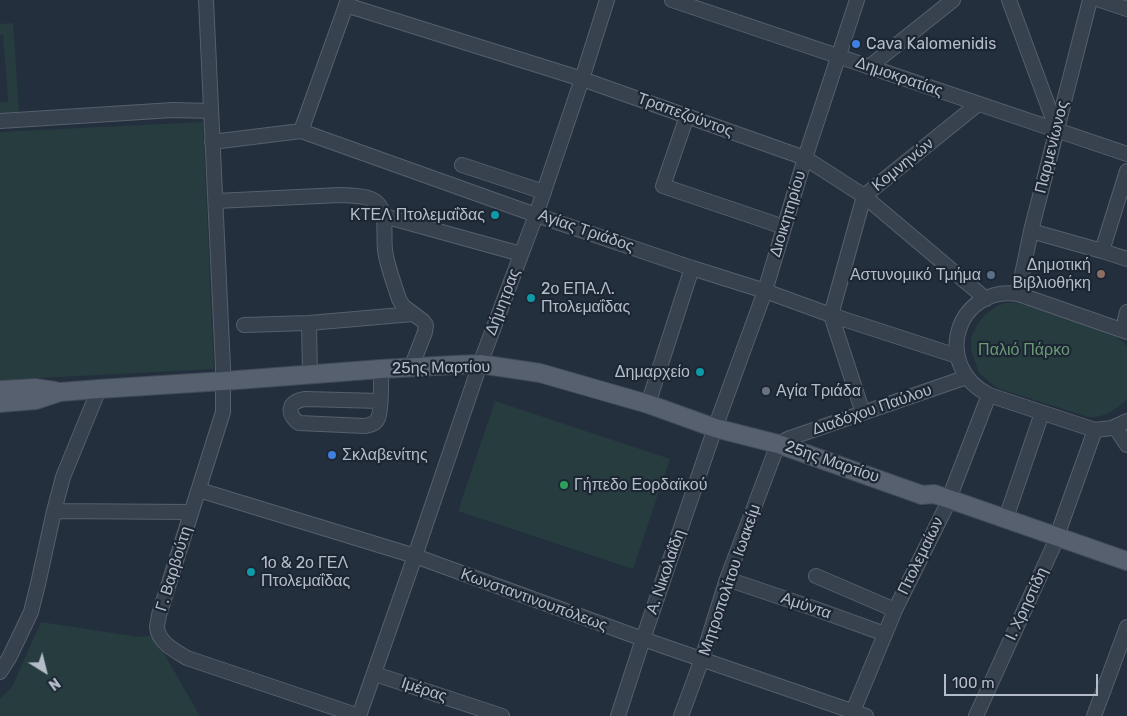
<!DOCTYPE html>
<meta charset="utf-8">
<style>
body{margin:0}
#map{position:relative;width:1127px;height:716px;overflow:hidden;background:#242f3e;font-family:Rubik,sans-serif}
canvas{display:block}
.north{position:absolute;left:20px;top:646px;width:50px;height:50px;-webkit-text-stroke:4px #1d2633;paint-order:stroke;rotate:144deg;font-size:14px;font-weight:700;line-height:20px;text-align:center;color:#b4bcc9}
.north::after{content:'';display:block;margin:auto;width:18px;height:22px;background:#b4bcc9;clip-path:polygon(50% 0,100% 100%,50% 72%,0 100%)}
.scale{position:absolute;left:944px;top:674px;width:154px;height:22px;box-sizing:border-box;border:2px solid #b4bcc9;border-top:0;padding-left:6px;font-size:15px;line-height:18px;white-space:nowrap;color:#b4bcc9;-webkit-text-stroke:4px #1d2633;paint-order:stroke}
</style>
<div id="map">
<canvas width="1127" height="716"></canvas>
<div class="north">N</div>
<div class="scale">100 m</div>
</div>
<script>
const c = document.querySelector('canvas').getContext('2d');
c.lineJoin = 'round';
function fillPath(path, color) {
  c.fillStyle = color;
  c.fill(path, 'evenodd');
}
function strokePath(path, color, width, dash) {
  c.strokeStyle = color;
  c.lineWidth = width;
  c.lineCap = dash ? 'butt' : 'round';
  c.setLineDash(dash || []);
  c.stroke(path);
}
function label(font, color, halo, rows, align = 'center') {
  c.font = font + ' Rubik,sans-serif';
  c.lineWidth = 4.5;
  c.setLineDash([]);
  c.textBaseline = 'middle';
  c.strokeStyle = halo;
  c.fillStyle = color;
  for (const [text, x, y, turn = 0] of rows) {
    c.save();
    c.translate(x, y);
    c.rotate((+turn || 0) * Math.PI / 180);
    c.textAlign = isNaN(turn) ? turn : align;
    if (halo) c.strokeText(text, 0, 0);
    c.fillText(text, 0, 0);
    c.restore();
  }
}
fillPath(new Path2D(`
 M13,23L19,112L0,114V102H8V99L3,35H0V24Z
 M203,122L214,369L0,380V132Z
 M1020,302L1028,304L1115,336L1123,342L1127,347V399C1116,410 1104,418 1088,417L997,388L979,373L971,350V338L977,325L985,315L997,306L1006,303Z
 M495,401L670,459L633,569L458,511Z
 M41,622L139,637L154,636L200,716H0V699L12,687Z`), '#263c3f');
const minor = new Path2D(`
 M206,0L223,367V412L159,615C159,618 157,623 157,627C158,642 175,651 187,658L359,716
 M672,0L1127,154
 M1009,0L1057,130
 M1100,0L1127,9
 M346,5L582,79L805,158L864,196L986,299
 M869,67L953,0
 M687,116L663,186L784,227
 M0,121L173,110L210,111
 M301,131L348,0
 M212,142L301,131L536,215L692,268L765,291L831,315L957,356
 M462,165L544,192
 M216,201L340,195C359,196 381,194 384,218C385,229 384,239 385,250C387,266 394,283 399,299L403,306L423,321L426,325L425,332L411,368
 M384,216L521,254
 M1031,231L1102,251L1127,259
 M1102,251L1127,171
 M1018,294L1031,231L1090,0
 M309,323L310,374
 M244,325L309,323L413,314
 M1125,331V320L1127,312
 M1127,332L1018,294C957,285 931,365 989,395L1095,430L1112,428L1127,421
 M380,401L305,399C288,401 286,414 299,423L365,426C370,425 376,424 378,418C382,411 381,379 381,369
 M648,404L692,268
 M863,413L831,315L864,196L978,104
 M1115,427L1127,445
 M199,490L415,556L643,639L866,716
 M54,511L191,512
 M1006,518L1042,413
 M816,576L895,610
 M727,579L813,608L885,634
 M0,672L9,658L31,612L38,584L54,511L63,477L99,389
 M375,674L502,716
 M359,716L415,556L480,364L536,215L582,79L607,0
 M618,716L643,639L715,428L765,291L805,158L857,0
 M681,716L702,659L727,579L778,444L790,438L967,377
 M851,716L895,610L945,509L989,395
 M976,716L1053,547L1095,430
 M1094,716L1127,627`);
const major = new Path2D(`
 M0,390L35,388L55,391
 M0,403L36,400L60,392L99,389L224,381L381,369L454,365L480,364L540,373L648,404L715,428L778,444L922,495L934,494L949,499L1127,561`);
strokePath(minor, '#565f6c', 16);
strokePath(major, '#414a57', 20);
strokePath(minor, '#38414e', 14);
strokePath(major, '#56606e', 18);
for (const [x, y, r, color] of [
 [856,44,5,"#3f7fe0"],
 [495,215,5,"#0f9aa8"],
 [1101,274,5,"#8d6e63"],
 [991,275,5,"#5c6f8a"],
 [531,298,5,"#0f9aa8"],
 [700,372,5,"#0f9aa8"],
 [766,391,5,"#6b7280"],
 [332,455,5,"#3f7fe0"],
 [564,485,5,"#2e9e5b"],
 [251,572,5,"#0f9aa8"]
]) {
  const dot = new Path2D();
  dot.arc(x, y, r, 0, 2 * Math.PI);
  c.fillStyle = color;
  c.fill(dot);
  strokePath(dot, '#1d2633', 2);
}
label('16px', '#b4bcc9', '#1d2633', [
 ["Cava Kalomenidis",866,44],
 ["ΚΤΕΛ Πτολεμαΐδας",485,215,"right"],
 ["Δημοτική",1091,265,"right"],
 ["Βιβλιοθήκη",1091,283,"right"],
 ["Αστυνομικό Τμήμα",981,275,"right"],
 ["2ο ΕΠΑ.Λ.",541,289],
 ["Πτολεμαΐδας",541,307],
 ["Δημαρχείο",690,372,"right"],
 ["Αγία Τριάδα",776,391],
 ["Σκλαβενίτης",342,455],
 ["Γήπεδο Εορδαϊκού",574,485],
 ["1ο & 2ο ΓΕΛ",261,563],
 ["Πτολεμαΐδας",261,581]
], 'left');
label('16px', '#b4bcc9', '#1d2633', [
 ["Δημοκρατίας",899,77,19],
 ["Τραπεζούντος",685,115,20],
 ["Παρμενίωνος",1052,147,-76],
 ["Κομνηνών",903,165,-39],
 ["Διοικητηρίου",788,214,-73],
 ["Αγίας Τριάδος",586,231,19],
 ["Δήμητρας",503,302,-69],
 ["25ης Μαρτίου",441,368,-1],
 ["Διαδόχου Παύλου",872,410,-19],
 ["25ης Μαρτίου",832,462,19],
 ["Πτολεμαίων",921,556,-64],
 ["Γ. Βαρβούτη",174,569,-73],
 ["Α. Νικολαΐδη",666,572,-71],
 ["Μητροπολίτου Ιωακείμ",730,580,-71],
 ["Κωνσταντινουπόλεως",534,600,20],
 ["Ι. Χρηστίδη",1027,604,-65],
 ["Αμύντα",806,606,19],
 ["Ιμέρας",424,690,18]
]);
label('16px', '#6b9a76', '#1d2633', [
 ["Παλιό Πάρκο",1024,350]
]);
</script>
